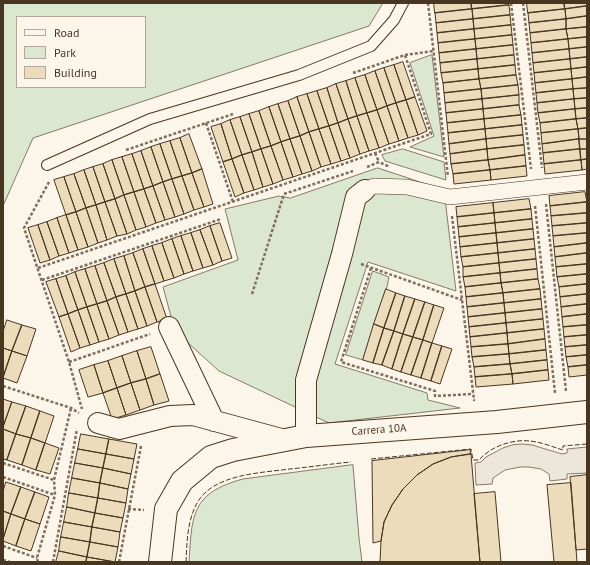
<!DOCTYPE html>
<style>
body{margin:0}
#map{position:relative;width:590px;height:565px;overflow:hidden;background:#fbf6e9;font-family:"PT Sans",sans-serif}
canvas{display:block}
.frame{position:absolute;inset:0;border:4px solid #4a3520;pointer-events:none}
.legend{position:absolute;left:16px;top:16px;width:130px;height:72px;box-sizing:border-box;background:#fbf6e9;border:1px solid #b4a999;margin:0;padding:5px 7px;list-style:none;font-size:12px;color:#4a3520}
.legend li{display:flex;align-items:center;gap:8px;height:20px}
.legend b{width:20px;border:1px solid #b4a999}
</style>
<div id="map">
<canvas width="590" height="565"></canvas>
<div class="frame"></div>
<ul class="legend">
<li><b style="height:5px;background:#fbf6e9"></b>Road</li>
<li><b style="height:11px;background:#dce7d0"></b>Park</li>
<li><b style="height:11px;background:#ecdcbc"></b>Building</li>
</ul>
</div>
<script>
const c = document.querySelector('canvas').getContext('2d');
c.lineJoin = 'round';
function fillPath(path, color) {
  c.fillStyle = color;
  c.fill(path, 'evenodd');
}
function strokePath(path, color, width, dash) {
  c.strokeStyle = color;
  c.lineWidth = width;
  c.lineCap = dash ? 'butt' : 'round';
  c.setLineDash(dash || []);
  c.stroke(path);
}
function label(font, color, halo, rows, align = 'center') {
  c.font = font + ' "PT Sans",sans-serif';
  c.lineWidth = 3;
  c.setLineDash([]);
  c.textBaseline = 'middle';
  c.strokeStyle = halo;
  c.fillStyle = color;
  for (const [text, x, y, turn = 0] of rows) {
    c.save();
    c.translate(x, y);
    c.rotate((+turn || 0) * Math.PI / 180);
    c.textAlign = isNaN(turn) ? turn : align;
    if (halo) c.strokeText(text, 0, 0);
    c.fillText(text, 0, 0);
    c.restore();
  }
}
const green = new Path2D(`
 M3,3H383L369,26L33,138L3,206ZM17,17H145V87H17Z
 M432,55L444,157L410,147L434,136L410,63Z
 M403,149L444,162L446,180L385,161L382,155Z
 M378,168L444,190L456,291L368,262L335,364L427,393L428,400L460,408L329,423L219,371L175,331L163,287L238,260L225,209L279,196L290,198Z
 M373,271L389,277L387,287L363,360L346,355Z
 M353,465L359,538L362,562H189C192,515 191,493 243,479Z`);
fillPath(green, '#dce7d0');
strokePath(green, '#887966', 1);
const parking = new Path2D(`
 M522,444L532,445L562,454L567,453V449L587,447V473L567,474V479L550,481L549,474L541,469L529,467H520L505,470L493,478L492,484L476,485L475,463L481,462L486,457L503,448L512,445Z`);
fillPath(parking, '#ede7d9');
strokePath(parking, '#887966', 1);
const building = new Path2D(`
 M434,3H471L472,9L435,13Z
 M471,3H508L509,5L472,9Z
 M527,3H564L565,9L528,13Z
 M564,3H587V6L565,9Z
 M509,5L510,15L473,19L472,9Z
 M587,6V16L566,19L565,9Z
 M472,9L473,19L436,23L435,13Z
 M565,9L566,19L529,23L528,13Z
 M510,15L511,25L474,29L473,19Z
 M587,16V27L566,29V19Z
 M473,19L474,29L437,33L436,23Z
 M566,19V29L530,33L529,23Z
 M511,25L512,35L475,39L474,29Z
 M587,27V37L568,39L566,29Z
 M474,29L475,39L438,43L437,33Z
 M566,29L568,39L531,43L530,33Z
 M512,35L513,45L476,49L475,39Z
 M587,37V47L569,49L568,39Z
 M475,39L476,49L439,53L438,43Z
 M568,39L569,49L532,53L531,43Z
 M513,45L514,55L477,59L476,49Z
 M587,47V57L570,59L569,49Z
 M476,49L477,59L440,63L439,53Z
 M569,49L570,59L533,63L532,53Z
 M514,55L515,65L478,69L477,59Z
 M587,57V67L571,69L570,59Z
 M477,59L478,69L441,73L440,63Z
 M570,59L571,69L534,73L533,63Z
 M403,62L415,97L406,100L394,65Z
 M394,65L406,100L396,103L384,68Z
 M515,65L516,75L479,79L478,69Z
 M587,67V77L572,79L571,69Z
 M384,68L396,103L387,106L375,71Z
 M478,69L479,79L443,83L441,73Z
 M571,69L572,79L535,83L534,73Z
 M375,71L387,106L377,110L365,75Z
 M365,75L377,110L367,113L355,78Z
 M516,75L518,85L481,89L479,79Z
 M587,77V88L573,89L572,79Z
 M355,78L367,113L357,116L346,81Z
 M479,79L481,89L444,93L443,83Z
 M572,79L573,89L536,93L535,83Z
 M346,81L357,116L348,119L336,84Z
 M336,84L348,119L338,123L327,88Z
 M518,85L519,95L482,99L481,89Z
 M327,88L338,123L329,126L317,91Z
 M587,88V98L574,99L573,89Z
 M481,89L482,99L445,103L444,93Z
 M573,89L574,99L537,103L536,93Z
 M317,91L329,126L319,129L307,94Z
 M307,94L319,129L309,132L297,97Z
 M519,95V105L483,109L482,99Z
 M297,97L309,132L300,136L288,101Z
 M415,97L427,131L418,135L406,100Z
 M587,98V108L575,109L574,99Z
 M482,99L483,109L446,113L445,103Z
 M574,99L575,109L538,113L537,103Z
 M406,100L418,135L408,138L396,103Z
 M288,101L300,136L290,139L278,104Z
 M396,103L408,138L399,141L387,106Z
 M278,104L290,139L281,142L269,107Z
 M519,105L521,115L484,119L483,109Z
 M387,106L399,141L389,144L377,110Z
 M269,107L281,142L271,146L259,111Z
 M587,108V118L576,119L575,109Z
 M483,109L484,119L447,123L446,113Z
 M575,109L576,119L540,123L538,113Z
 M377,110L389,144L379,148L367,113Z
 M259,111L271,146L261,149L249,114Z
 M367,113L379,148L369,151L357,116Z
 M249,114L261,149L252,152L240,117Z
 M521,115L522,125L485,129L484,119Z
 M357,116L369,151L360,154L348,119Z
 M240,117L252,152L242,155L230,120Z
 M587,118V128L578,129L576,119Z
 M348,119L360,154L350,158L338,123Z
 M484,119L485,129L448,133L447,123Z
 M576,119L578,129L541,133L540,123Z
 M230,120L242,155L232,159L221,124Z
 M338,123L350,158L341,161L329,126Z
 M221,124L232,159L223,162L211,127Z
 M522,125L523,135L486,139L485,129Z
 M329,126L341,161L331,164L319,129Z
 M587,128V139H579L578,129Z
 M319,129L331,164L321,167L309,132Z
 M485,129L486,139L449,144L448,133Z
 M578,129L579,139L542,144L541,133Z
 M309,132L321,167L312,171L300,136Z
 M189,134L202,169L192,173L180,138Z
 M523,135L524,145L487,149L486,139Z
 M300,136L312,171L302,174L290,139Z
 M180,138L192,173L182,176L170,141Z
 M290,139L302,174L293,177L281,142Z
 M486,139L487,149L450,154L449,144Z
 M579,139L580,149L543,153L542,144Z
 M579,139H587V149H580Z
 M170,141L182,176L172,179L160,144Z
 M281,142L293,177L283,180L271,146Z
 M160,144L172,179L163,182L151,147Z
 M524,145L525,155L488,160L487,149Z
 M271,146L283,180L273,184L261,149Z
 M151,147L163,182L153,186L141,151Z
 M261,149L273,184L263,187L252,152Z
 M487,149L488,160L451,164L450,154Z
 M580,149H587V159L581,160Z
 M580,149L581,160L544,164L543,153Z
 M141,151L153,186L144,189L132,154Z
 M252,152L263,187L254,190L242,155Z
 M132,154L144,189L134,192L122,157Z
 M242,155L254,190L244,193L232,159Z
 M525,155L526,166L490,170L488,160Z
 M122,157L134,192L124,195L112,160Z
 M232,159L244,193L235,197L223,162Z
 M587,159V169L582,170L581,160Z
 M112,160L124,195L115,199L103,164Z
 M488,160L490,170L453,174L451,164Z
 M581,160L582,170L545,174L544,164Z
 M103,164L115,199L105,202L93,167Z
 M526,166L527,176L491,180L490,170Z
 M93,167L105,202L96,205L84,170Z
 M202,169L213,204L204,207L192,173Z
 M84,170L96,205L86,208L74,174Z
 M490,170L491,180L454,184L453,174Z
 M192,173L204,207L194,210L182,176Z
 M74,174L86,208L76,212L64,177Z
 M182,176L194,210L184,214L172,179Z
 M64,177L76,212L66,215L54,180Z
 M172,179L184,214L175,217L163,182Z
 M163,182L175,217L165,220L153,186Z
 M153,186L165,220L156,223L144,189Z
 M144,189L156,223L146,227L134,192Z
 M134,192L146,227L136,230L124,195Z
 M585,192L587,202L550,206L549,196Z
 M124,195L136,230L127,234L115,199Z
 M115,199L127,234L117,236L105,202Z
 M529,199L531,209L494,213L493,203Z
 M105,202L117,236L107,240L96,205Z
 M587,202V213L551,216L550,206Z
 M493,203L494,213L457,217L456,207Z
 M96,205L107,240L98,243L86,208Z
 M86,208L98,243L88,247L76,212Z
 M531,209L532,219L495,223L494,213Z
 M76,212L88,247L78,250L66,215Z
 M494,213L495,223L458,227L457,217Z
 M587,213V223L552,226L551,216Z
 M66,215L78,250L69,253L57,218Z
 M57,218L69,253L59,256L47,222Z
 M532,219L533,229L496,233L495,223Z
 M47,222L59,256L50,260L38,225Z
 M220,223L232,258L222,261L210,226Z
 M495,223L496,233L459,237L458,227Z
 M587,223V233L553,236L552,226Z
 M38,225L50,260L40,263L28,228Z
 M210,226L222,261L213,265L200,230Z
 M533,229L534,239L497,243L496,233Z
 M200,230L213,265L203,268L191,233Z
 M191,233L203,268L193,271L181,236Z
 M496,233L497,243L460,247L459,237Z
 M587,233V243L554,247L553,236Z
 M181,236L193,271L184,274L172,239Z
 M172,239L184,274L174,278L162,243Z
 M534,239L535,249L498,253L497,243Z
 M162,243L174,278L164,281L152,246Z
 M497,243L498,253L461,257L460,247Z
 M587,243V253L555,257L554,247Z
 M152,246L164,281L155,284L143,249Z
 M143,249L155,284L145,287L133,253Z
 M535,249L536,259L499,263L498,253Z
 M133,253L145,287L135,291L124,256Z
 M498,253L499,263L463,267L461,257Z
 M587,253V264L556,267L555,257Z
 M124,256L135,291L126,294L114,259Z
 M114,259L126,294L116,297L104,263Z
 M536,259L537,269L500,273L499,263Z
 M104,263L116,297L107,301L95,266Z
 M499,263L500,273L463,277V267Z
 M587,264V274L557,277L556,267Z
 M95,266L107,301L97,304L85,269Z
 M85,269L97,304L87,307L75,272Z
 M537,269L538,279L501,283L500,273Z
 M75,272L87,307L78,310L66,276Z
 M500,273L501,283L465,287L463,277Z
 M587,274V284L559,287L557,277Z
 M66,276L78,310L68,314L56,279Z
 M56,279L68,314L59,317L46,282Z
 M538,279L540,289L503,293L501,283Z
 M501,283L503,293L466,297L465,287Z
 M155,284L167,319L157,322L145,287Z
 M587,284V294L560,297L559,287Z
 M145,287L157,322L147,326L135,291Z
 M386,289L396,293L384,328L374,324Z
 M540,289L541,299L504,303L503,293Z
 M135,291L147,326L138,329L126,294Z
 M396,293L405,296L394,331L384,328Z
 M503,293L504,303L467,307L466,297Z
 M126,294L138,329L128,332L116,297Z
 M587,294V304L561,307L560,297Z
 M405,296L415,299L403,334L394,331Z
 M116,297L128,332L119,335L107,301Z
 M415,299L425,302L413,337L403,334Z
 M541,299L542,309L505,313L504,303Z
 M107,301L119,335L109,339L97,304Z
 M425,302L434,305L423,340L413,337Z
 M504,303L505,313L468,317L467,307Z
 M97,304L109,339L99,342L87,307Z
 M587,304V314L562,317L561,307Z
 M434,305L444,308L432,343L423,340Z
 M87,307L99,342L90,345L78,310Z
 M542,309L543,319L506,323L505,313Z
 M78,310L90,345L80,348L68,314Z
 M505,313L506,323L469,327L468,317Z
 M68,314L80,348L71,352L59,317Z
 M587,314V325L563,327L562,317Z
 M543,319L544,329L507,333L506,323Z
 M7,320L22,325L12,351L3,348V332Z
 M506,323L507,333L470,337L469,327Z
 M374,324L384,328L373,363L363,360Z
 M22,325L36,329L27,356L12,351Z
 M587,325V335L564,337L563,327Z
 M384,328L394,331L382,365L373,363Z
 M544,329L545,339L508,344L507,333Z
 M394,331L403,334L392,369L382,365Z
 M507,333L508,344L471,347L470,337Z
 M403,334L413,337L401,372L392,369Z
 M587,335V345L565,347L564,337Z
 M413,337L423,340L411,375L401,372Z
 M545,339L546,350L509,354L508,344Z
 M423,340L432,343L421,378L411,375Z
 M432,343L442,346L431,381L421,378Z
 M508,344L509,354L472,357L471,347Z
 M587,345V355L566,357L565,347Z
 M442,346L452,349L440,384L431,381Z
 M151,347L160,374L146,379L137,351Z
 M3,348L12,351L3,378Z
 M546,350L547,360L510,364L509,354Z
 M12,351L27,356L17,383L3,378Z
 M137,351L146,379L131,383L122,356Z
 M509,354L510,364L474,367L472,357Z
 M587,355V365L568,367L566,357Z
 M122,356L131,383L117,388L108,361Z
 M547,360L548,370L512,374L510,364Z
 M108,361L117,388L103,393L94,365Z
 M510,364L512,374L475,377L474,367Z
 M94,365L103,393L88,397L79,370Z
 M587,365V375L569,377L568,367Z
 M548,370L549,380L513,384L512,374Z
 M160,374L169,401L154,405L146,379Z
 M512,374L513,384L476,387L475,377Z
 M146,379L154,405L140,410L131,383Z
 M131,383L140,410L126,415L117,388Z
 M117,388L126,415L112,419L103,393Z
 M3,399L12,402L3,426Z
 M12,402L26,406L16,434L3,429Z
 M26,406L40,411L31,438L16,434Z
 M40,411L54,416L45,443L31,438Z
 M3,429L16,434L7,460L3,459Z
 M16,434L31,438L22,465L7,460Z
 M81,434L109,439L106,454L78,449Z
 M31,438L45,443L36,470L22,465Z
 M109,439L137,444L134,459L106,454Z
 M45,443L59,448L50,474L36,470Z
 M78,449L106,454L103,468L75,463Z
 M470,450L471,454L451,457L433,464L417,475L403,489L392,505L384,522L381,541L373,543L372,461Z
 M106,454L134,459L131,474L103,468Z
 M471,454L480,562H380L381,541L384,522L392,505L403,489L417,475L433,464L451,457Z
 M75,463L103,468L100,483L72,478Z
 M103,468L131,474L128,489L100,483Z
 M587,475V549L576,550L570,477Z
 M72,478L100,483L98,498L69,493Z
 M6,482L21,487L11,514L3,511V492Z
 M100,483L128,489L126,503L98,498Z
 M571,483L577,562H554L547,485Z
 M21,487L35,492L25,519L11,514Z
 M35,492L49,497L40,524L25,519Z
 M495,492L501,562H480L474,494Z
 M69,493L98,498L95,513L67,507Z
 M98,498L126,503L123,518L95,513Z
 M67,507L95,513L92,527L64,522Z
 M3,511L11,514L3,539Z
 M95,513L123,518L120,532L92,527Z
 M11,514L25,519L16,546L3,541Z
 M25,519L40,524L31,551L16,546Z
 M64,522L92,527L90,542L61,537Z
 M92,527L120,532L118,547L90,542Z
 M61,537L90,542L87,557L59,551Z
 M90,542L118,547L115,562L87,557Z
 M59,551L87,557L86,562H56Z
 M87,557L115,562H86Z`);
fillPath(building, '#ecdcbc');
strokePath(building, '#4a3520', 1);
const service = new Path2D(`
 M47,165L150,119L299,75L371,46L394,20L403,3`);
const pedestrian = new Path2D(`
 M365,190L374,186L407,187L450,197L587,182`);
const minor = new Path2D(`
 M169,327L214,421
 M98,423L119,429L170,416L193,415L285,440
 M306,436V380L342,254L356,197L365,190`);
const tertiary = new Path2D(`
 M160,562L166,509L182,481L211,457L233,450L306,436L497,422L587,412`);
strokePath(service, '#4a3520', 12);
strokePath(pedestrian, '#4a3520', 16);
strokePath(minor, '#4a3520', 22);
strokePath(tertiary, '#4a3520', 24);
strokePath(new Path2D(`
 M428,3L448,177
 M511,3L531,169
 M523,3L542,168
 M353,73L405,55L433,51
 M206,123L233,202
 M126,150L233,114
 M375,153L379,162
 M367,167L379,162L390,167
 M49,182L24,228L69,362L82,409
 M546,204L566,391
 M535,206L555,393
 M452,216L474,400H475
 M361,264L462,300
 M38,268L431,134L405,55
 M371,268L341,362L435,391V396L473,394
 M42,280L221,219
 M252,294L284,194L353,171
 M69,362L150,334
 M3,386L71,408L79,413
 M3,463L54,480
 M3,477L55,495
 M128,509L144,510
 M3,546L37,558
 M3,560L10,562
 M38,562L37,558L55,495L54,480L71,408
 M53,562L77,429
 M119,562L141,446`), '#7f6f5c', 2.5, [3, 2]);
strokePath(service, '#fbf6e9', 10);
strokePath(pedestrian, '#fbf6e9', 15);
strokePath(minor, '#fbf6e9', 20);
strokePath(tertiary, '#fbf6e9', 22);
strokePath(new Path2D(`
 M371,459L471,449L473,460H479C491,446 513,439 530,441C541,442 553,447 563,450V446L587,444
 M186,562C187,543 187,523 196,505C211,474 260,473 290,469C310,467 330,464 351,462`), '#4a3520', 1, [5, 2]);
label('11px', '#4a3520', '#fbf6e9', [
 ["Carrera 10A",379,430,-4]
]);
</script>
